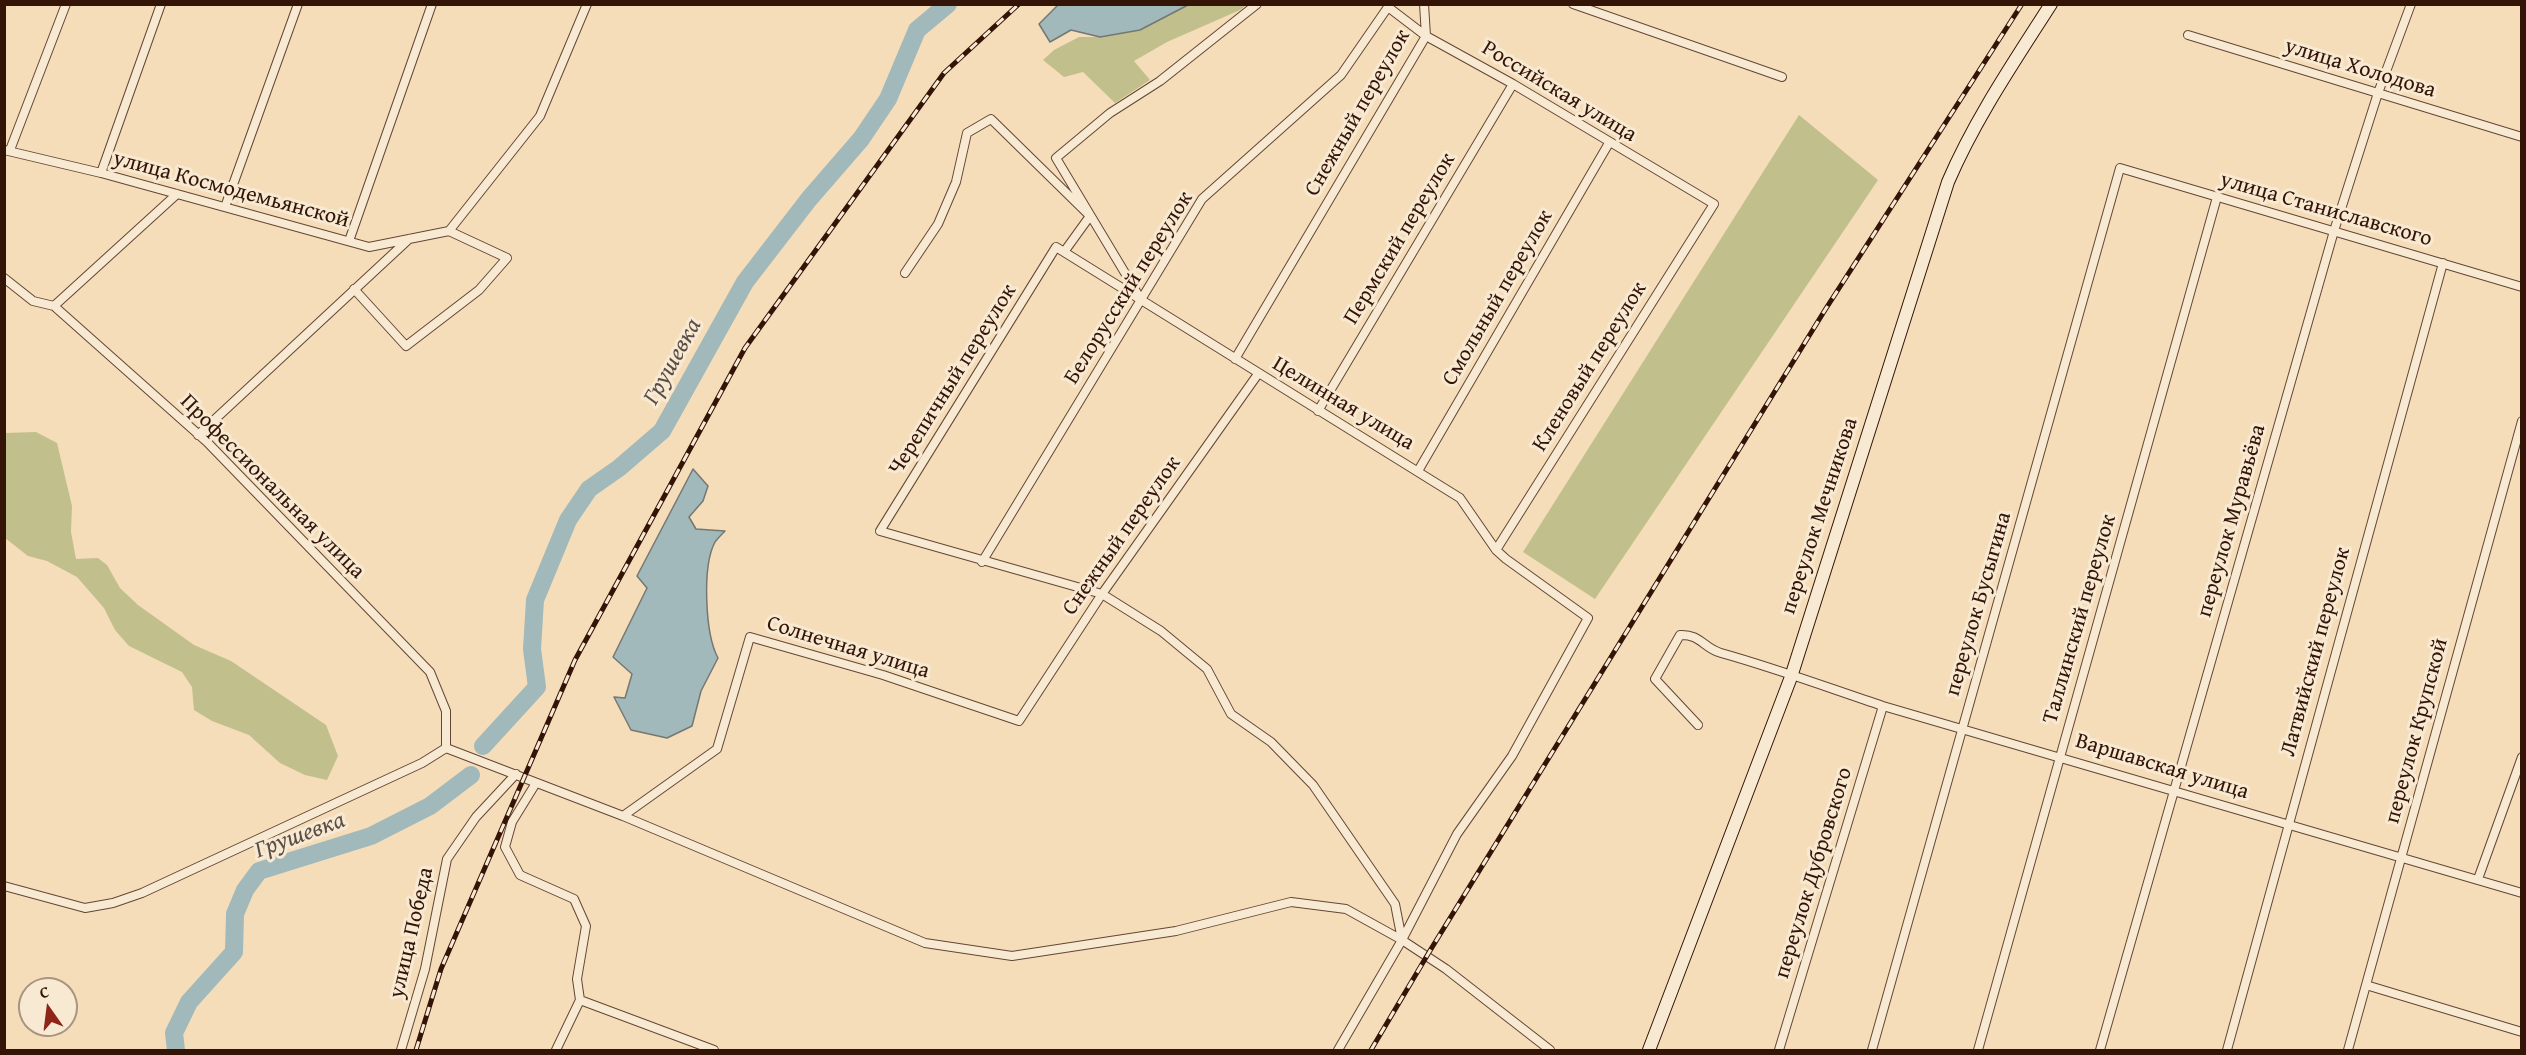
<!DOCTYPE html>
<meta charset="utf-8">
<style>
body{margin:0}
#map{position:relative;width:2526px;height:1055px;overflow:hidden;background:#f5ddb9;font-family:"Gentium Book Plus",serif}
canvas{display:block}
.frame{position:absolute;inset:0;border:6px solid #331407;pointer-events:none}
.north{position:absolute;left:18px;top:977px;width:60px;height:60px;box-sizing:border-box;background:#f8e9d2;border:2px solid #a99481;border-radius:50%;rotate:346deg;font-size:16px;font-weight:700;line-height:24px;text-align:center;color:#331407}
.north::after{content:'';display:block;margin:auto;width:21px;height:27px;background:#8f2418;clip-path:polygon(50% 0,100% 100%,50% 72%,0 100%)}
</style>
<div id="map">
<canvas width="2526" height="1055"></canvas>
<div class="frame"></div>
<div class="north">С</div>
</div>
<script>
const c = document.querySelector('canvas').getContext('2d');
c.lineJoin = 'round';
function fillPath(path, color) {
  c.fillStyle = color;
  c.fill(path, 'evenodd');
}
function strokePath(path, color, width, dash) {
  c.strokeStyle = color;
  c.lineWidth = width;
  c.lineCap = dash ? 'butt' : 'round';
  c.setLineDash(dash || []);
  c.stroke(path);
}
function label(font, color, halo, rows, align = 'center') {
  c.font = font + ' "Gentium Book Plus",serif';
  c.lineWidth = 6;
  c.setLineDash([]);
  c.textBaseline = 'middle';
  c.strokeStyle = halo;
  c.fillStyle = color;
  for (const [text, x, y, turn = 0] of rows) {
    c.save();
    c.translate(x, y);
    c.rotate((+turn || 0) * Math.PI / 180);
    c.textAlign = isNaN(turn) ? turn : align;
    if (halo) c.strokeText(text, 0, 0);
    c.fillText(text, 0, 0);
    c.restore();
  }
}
fillPath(new Path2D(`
 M1188,5H1246L1240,10L1167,42L1134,61L1150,80L1115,103L1083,72L1064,77L1043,60L1054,50L1079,37H1100L1140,30Z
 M1799,115L1878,180L1595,599L1523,552Z
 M36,432L57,443L72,506L71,532L76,559L98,558L107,565L120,588L138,605L194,645L231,661L326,725L338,756L327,780L305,775L280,763L249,735L212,721L194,710L192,687L182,672L129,646L115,630L104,608L77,577L47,561L28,556L5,538V433Z`), '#c1bf8b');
const water = new Path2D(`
 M1058,5V4L1188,5L1140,30L1100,37L1071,30L1050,42L1039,24Z
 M693,469L708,486L703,501L689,517L696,529L725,531C722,534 718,538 715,542C702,566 705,634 718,658L701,691L692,726L667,738L631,730L614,697L625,698L632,674L613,657L647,588L637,576Z`);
fillPath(water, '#a1b9ba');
strokePath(water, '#757772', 1.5);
strokePath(new Path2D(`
 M483,746L537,687L532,649L535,600L568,520L589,489L619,468L662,431L745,282L809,199L861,139L888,99L917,30L948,4
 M176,1050L174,1033L189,1002L234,952L235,914L245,890L259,871L371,836L430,806L471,775`), '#a1b9ba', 18);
const street = new Path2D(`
 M1573,4L1782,77
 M2188,35L2522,137
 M4,150L101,173L369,247L449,231L540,116L587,4
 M10,150L66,4
 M101,173L161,4
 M225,207L298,4
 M349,241L432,4
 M905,273L938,224L956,182L967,133L991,119L1090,216L1064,252
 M4,278L33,301L54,306L207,442L430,672L446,711V748L623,816L925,943L1012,956L1176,931L1291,902L1346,909L1402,940L1446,969L1550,1050
 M354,289L406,346L479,290L507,258L449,231
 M1140,298L1056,158L1110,113L1160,81L1257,4
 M54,306L177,194
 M1235,359L1426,36L1424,4
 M1318,411L1513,84
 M198,435L409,239
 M1418,471L1609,143
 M982,562L1202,199L1341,75L1388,7L1426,36L1513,84L1714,204L1496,550
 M1698,725L1655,679L1680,635C1701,634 1703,648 1721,653C1775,668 1829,688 1883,706L2522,893
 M536,783L512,822L505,847L520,875L574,899L586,926L577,979L580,1000L556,1050
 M623,816L717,749L750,637L883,675L1019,721L1102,594L1258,374
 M2478,879L2522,757
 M4,886L85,908L113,903L142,893L422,763L446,748
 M2366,985L2522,1032
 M580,1000L714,1050
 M401,1050L425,969L447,859L476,817L516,774
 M1338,1050L1402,940L1457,834L1512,756L1588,618L1506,559L1496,550L1460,498L1056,247L880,531L1102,594L1161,631L1207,669L1231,714L1271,742L1313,785L1395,904L1402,940
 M1779,1050L1883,706
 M1872,1050L2120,168L2522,287
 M1978,1050L2217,197
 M2100,1050L2334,231L2378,93L2411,4
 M2227,1050L2443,263
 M2348,1050L2522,421`);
const secondary = new Path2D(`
 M1649,1050L1791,677L1948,182C1975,119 2014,62 2051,4`);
strokePath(street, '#644634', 10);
strokePath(secondary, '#331407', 14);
strokePath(street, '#f8e9d2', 8);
strokePath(secondary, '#f8e9d2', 12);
const rail = new Path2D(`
 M416,1050L441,969L575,660L745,348L944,73L1019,4
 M1371,1050L1431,949L1825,310L2022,4`);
strokePath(rail, '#331407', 5);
strokePath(rail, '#f8e9d2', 3, [9]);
label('22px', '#331407', '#f8e9d2', [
 ["улица Холодова",2360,69,17],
 ["Российская улица",1559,92,31],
 ["Снежный переулок",1358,113,-60],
 ["улица Космодемьянской",231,190,15],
 ["улица Станиславского",2326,210,16],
 ["Пермский переулок",1400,239,-59],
 ["Белорусский переулок",1129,288,-58],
 ["Смольный переулок",1498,298,-60],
 ["Кленовый переулок",1590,367,-58],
 ["Черепичный переулок",953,380,-58],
 ["Целинная улица",1343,404,31],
 ["Профессиональная улица",272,487,45],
 ["переулок Мечникова",1820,516,-72],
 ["переулок Муравьёва",2232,521,-74],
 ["Снежный переулок",1122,536,-55],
 ["переулок Бусыгина",1979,604,-74],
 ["Таллинский переулок",2080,619,-74],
 ["Солнечная улица",848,648,17],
 ["Латвийский переулок",2316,652,-75],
 ["переулок Крупской",2417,731,-75],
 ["Варшавская улица",2162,767,17],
 ["переулок Дубровского",1814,873,-73],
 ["улица Победа",412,933,-77]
]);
label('italic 24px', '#5a4e46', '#f8e9d2', [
 ["Грушевка",673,362,-61],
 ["Грушевка",300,836,-20]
]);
</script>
